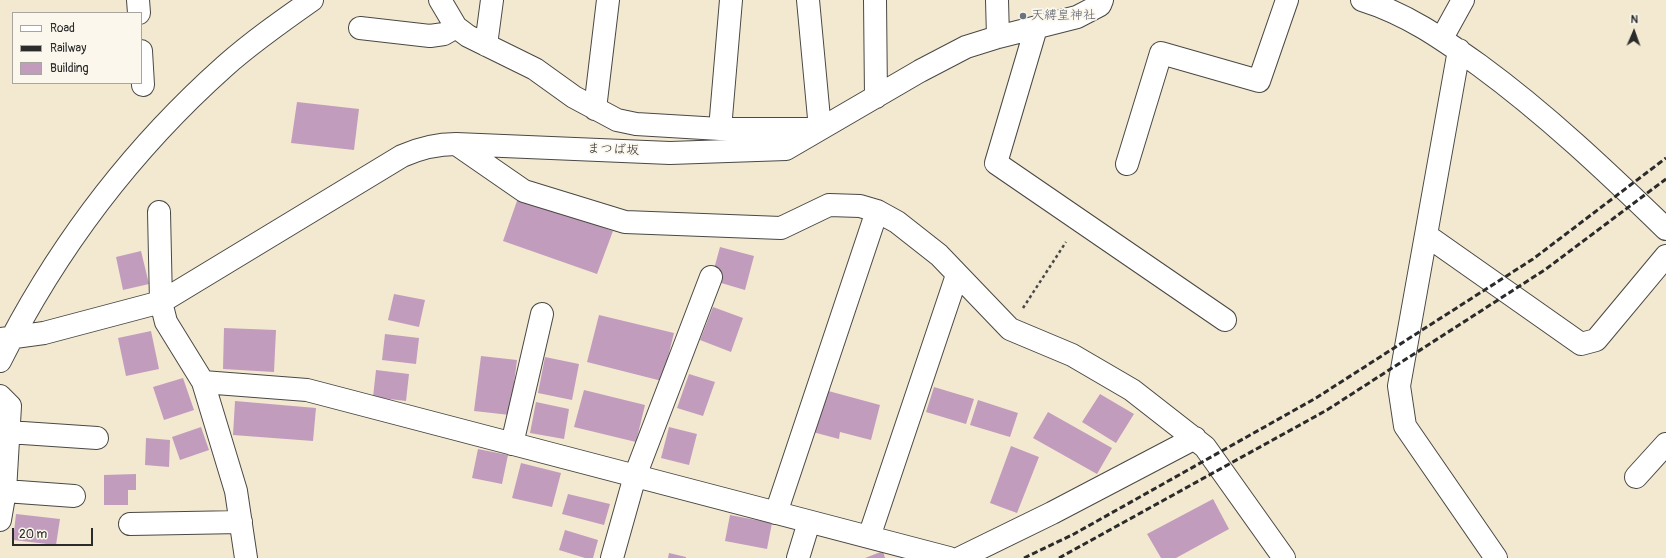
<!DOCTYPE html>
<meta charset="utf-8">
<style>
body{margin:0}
#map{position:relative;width:1666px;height:558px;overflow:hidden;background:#f3e9d1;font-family:Pangolin,sans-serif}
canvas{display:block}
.legend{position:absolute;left:12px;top:12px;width:130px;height:72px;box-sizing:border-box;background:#fbf7ec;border:1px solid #a8a59f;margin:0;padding:5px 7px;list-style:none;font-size:12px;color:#2b2b2b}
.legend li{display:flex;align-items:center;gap:8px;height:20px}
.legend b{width:20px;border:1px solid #a8a59f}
.north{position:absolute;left:1614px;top:12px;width:40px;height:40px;-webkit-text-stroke:3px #fbf7ec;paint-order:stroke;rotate:2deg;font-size:11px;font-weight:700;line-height:16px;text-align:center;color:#2b2b2b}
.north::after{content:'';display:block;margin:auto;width:14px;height:18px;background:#2b2b2b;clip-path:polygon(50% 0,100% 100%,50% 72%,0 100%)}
.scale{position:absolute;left:12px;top:528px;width:81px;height:18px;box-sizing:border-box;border:2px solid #2b2b2b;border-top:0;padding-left:5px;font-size:12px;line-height:14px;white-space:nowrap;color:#2b2b2b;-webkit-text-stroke:3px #fbf7ec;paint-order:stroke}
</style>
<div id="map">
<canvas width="1666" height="558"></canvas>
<ul class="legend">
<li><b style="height:5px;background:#fff"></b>Road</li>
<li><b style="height:5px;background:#2b2b2b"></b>Railway</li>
<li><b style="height:11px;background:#c29cbd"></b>Building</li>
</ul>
<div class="north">N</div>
<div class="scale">20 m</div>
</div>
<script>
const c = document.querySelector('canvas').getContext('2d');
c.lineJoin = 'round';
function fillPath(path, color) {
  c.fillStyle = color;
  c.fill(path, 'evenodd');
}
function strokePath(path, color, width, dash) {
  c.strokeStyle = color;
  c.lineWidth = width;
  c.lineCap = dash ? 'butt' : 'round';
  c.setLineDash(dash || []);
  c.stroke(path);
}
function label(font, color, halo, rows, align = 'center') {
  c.font = font + ' Pangolin,"Klee One",sans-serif';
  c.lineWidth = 3.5;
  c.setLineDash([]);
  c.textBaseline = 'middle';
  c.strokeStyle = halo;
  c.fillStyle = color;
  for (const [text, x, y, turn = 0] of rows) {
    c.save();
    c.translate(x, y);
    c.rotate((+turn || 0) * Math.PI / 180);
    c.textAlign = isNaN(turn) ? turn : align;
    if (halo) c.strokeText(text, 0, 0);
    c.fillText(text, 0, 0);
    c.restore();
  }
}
fillPath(new Path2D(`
 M297,102L359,109L354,150L291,143Z
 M518,198L613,231L597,274L503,241Z
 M720,247L754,256L745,290L711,280Z
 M141,251L149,284L123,290L116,257Z
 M394,294L425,300L419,327L388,320Z
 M713,307L743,318L731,352L700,340Z
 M599,315L674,333L662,381L587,362Z
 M224,328L276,330L274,372L223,369Z
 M151,331L159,369L126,376L118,338Z
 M385,334L419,338L416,364L382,360Z
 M481,356L517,360L510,415L474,411Z
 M545,357L579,364L572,400L538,393Z
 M376,370L409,374L406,401L373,397Z
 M689,374L715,382L703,416L677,408Z
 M183,378L194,410L164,420L153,387Z
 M934,387L974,399L966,424L926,412Z
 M821,389L880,405L871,440L840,432L839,439L809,431Z
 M584,390L645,405L636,442L574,427Z
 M1100,394L1134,414L1116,443L1082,422Z
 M978,400L1018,413L1010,437L970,425Z
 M235,401L316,408L313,441L233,435Z
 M536,402L569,409L564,439L530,433Z
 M1048,412L1112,448L1097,474L1033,438Z
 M201,427L209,450L180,460L172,437Z
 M669,427L697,434L689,465L661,458Z
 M146,438L170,440L169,467L145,465Z
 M1011,446L1039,457L1017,513L990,503Z
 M478,449L508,455L502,484L472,478Z
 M521,463L561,473L552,507L512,498Z
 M136,474V490H128V505H104V475Z
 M568,494L610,504L604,525L562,514Z
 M1213,499L1229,529L1176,558H1161L1147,534Z
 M16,514L60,519L56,545L13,540Z
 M730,515L772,523L767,549L725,541Z
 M565,530L598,540L593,558H585L559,550Z
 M883,551L885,558H865Z
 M669,553L686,557V558H668Z`), '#c29cbd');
const minor = new Path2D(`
 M138,0L139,13
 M440,0L456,27L468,36L535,69L574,97L617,120L636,124L720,129H820
 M808,0L820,129
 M875,0L876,97
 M997,0L998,37
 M1362,0C1407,14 1441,38 1479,65C1546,114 1606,171 1666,229
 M360,28L430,36L444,34L456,27
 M1036,28L996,163L1225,320
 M1442,38L1463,0
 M486,45L492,0
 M1459,50L1399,386L1405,426L1496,558
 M141,51L143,85
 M595,109L608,0
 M720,129L731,0
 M456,144L524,191L625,222L781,228L829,205L860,206L877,211L897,222L939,255L1010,329L1072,355L1132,390L1205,447L1284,558
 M1127,164L1161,53L1259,81L1287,0
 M159,212L161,302L166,322L203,382L307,390L949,558
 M1426,235L1581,344L1596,340L1666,256
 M0,339L44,333L161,302L402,156C420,148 436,144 456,144L670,153L786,149L920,71L966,47L998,37L1077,17L1100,5L1102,0
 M0,361C56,249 132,149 225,66C252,42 282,21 312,0
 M203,382L236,491L246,558
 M0,396L10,406L5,491L0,520
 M8,432L97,438
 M512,444L542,314
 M1636,477L1666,444
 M5,491L74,496
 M776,513L877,211
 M130,524L241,522
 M869,537L957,275
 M612,558L635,476L711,277
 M798,558L809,522
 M960,558L1052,513L1195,438`);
strokePath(minor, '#494844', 24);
strokePath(new Path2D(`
 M1023,308L1066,242`), '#494844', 2.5, [3, 3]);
strokePath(minor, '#fff', 22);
strokePath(new Path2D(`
 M1024,558L1074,534L1316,398L1533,259L1666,158
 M1059,558L1327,410L1546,269L1666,179`), '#2b2b2b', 3, [6, 3]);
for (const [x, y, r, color] of [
 [1023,16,4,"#6b7280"]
]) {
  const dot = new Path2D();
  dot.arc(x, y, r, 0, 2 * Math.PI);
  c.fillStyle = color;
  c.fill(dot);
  strokePath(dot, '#fbf7ec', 1.5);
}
label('13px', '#5b616d', '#fbf7ec', [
 ["天縛皇神社",1031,16]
], 'left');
label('13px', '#2b2b2b', '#fbf7ec', [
 ["まつば坂",613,150,2]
]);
</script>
